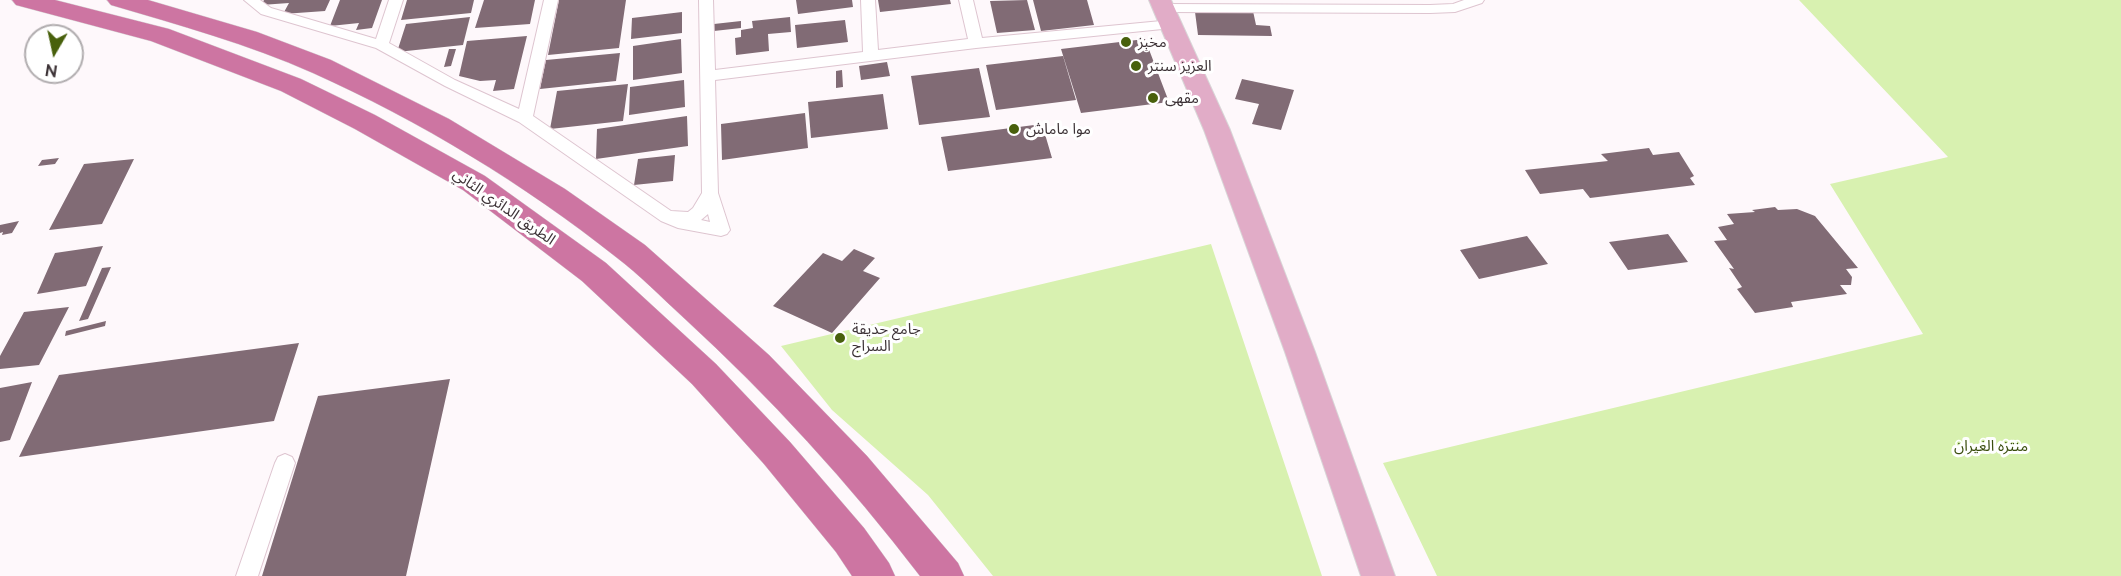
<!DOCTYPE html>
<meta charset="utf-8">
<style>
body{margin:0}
#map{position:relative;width:2121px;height:576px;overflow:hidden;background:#fef8fb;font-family:Raleway,sans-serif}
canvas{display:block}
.north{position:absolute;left:24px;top:24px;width:60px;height:60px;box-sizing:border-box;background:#fff;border:2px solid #b1adaf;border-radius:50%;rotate:189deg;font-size:16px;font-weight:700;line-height:24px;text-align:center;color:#3d3337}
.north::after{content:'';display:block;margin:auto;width:21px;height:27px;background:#48600c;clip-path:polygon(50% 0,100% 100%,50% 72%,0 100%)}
</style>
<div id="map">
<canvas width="2121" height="576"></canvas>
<div class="north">N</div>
</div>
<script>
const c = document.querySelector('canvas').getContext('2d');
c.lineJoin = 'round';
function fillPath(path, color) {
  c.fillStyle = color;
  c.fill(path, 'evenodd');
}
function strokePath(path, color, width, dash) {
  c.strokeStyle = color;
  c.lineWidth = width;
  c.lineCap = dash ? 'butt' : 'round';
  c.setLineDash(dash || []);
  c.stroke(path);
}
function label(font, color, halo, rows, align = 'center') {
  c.font = font + ' Raleway,"Noto Sans Arabic",sans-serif';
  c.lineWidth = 6;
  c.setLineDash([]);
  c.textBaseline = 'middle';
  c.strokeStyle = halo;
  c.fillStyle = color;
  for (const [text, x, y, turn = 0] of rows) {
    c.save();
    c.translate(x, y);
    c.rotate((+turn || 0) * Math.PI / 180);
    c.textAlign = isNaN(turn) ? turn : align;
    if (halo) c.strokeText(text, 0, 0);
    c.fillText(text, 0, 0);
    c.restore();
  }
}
fillPath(new Path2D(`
 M1799,0H2121V576H1437L1383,463L1923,334L1830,184L1948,157Z
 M1211,244L1322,576H993L928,495L832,410L781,346Z`), '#d8f1b0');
fillPath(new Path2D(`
 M264,0H330L325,11L283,14L289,3L261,5Z
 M340,0H382L372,28L356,30L359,23L330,26Z
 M407,0H474L471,13L401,20Z
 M484,0H535L530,24L475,28Z
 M559,0H626L619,48L548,55Z
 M796,0H852L853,7L798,14Z
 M878,0H950L951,4L880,12Z
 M1027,0L1035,30L997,33L990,1Z
 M1033,0H1087L1094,25L1041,31Z
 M1253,11L1256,25L1270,26L1272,36L1198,35L1195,12Z
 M682,12V33L631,39L632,18Z
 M470,17L463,45L397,52L406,24Z
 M790,17L791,32L768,34L769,51L736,55L735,38L741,37V30L753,28L752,21Z
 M845,20L848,42L797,48L795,25Z
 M741,21V28L714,31V24Z
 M527,36L514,89L493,91L496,80L480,81L459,76L467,41Z
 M681,39L682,73L633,80V46Z
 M1145,39L1169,102L1081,113L1061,49Z
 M449,49H456L451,66L444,67Z
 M620,53L616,81L540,89L546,60Z
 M1063,56L1076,100L996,110L986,65Z
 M887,62L890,76L861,80L859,66Z
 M979,68L990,117L919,125L911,76Z
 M842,70L843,87L836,88V71Z
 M1242,79L1294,90L1281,130L1252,124L1259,104L1235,99Z
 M684,80L685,107L629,115L630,87Z
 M628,84L623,121L550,129L557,91Z
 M883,94L888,129L811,138L808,102Z
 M805,113L808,148L722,160L721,124Z
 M687,116L688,146L596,159L597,129Z
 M1042,124L1052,158L948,171L941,137Z
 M1649,148L1653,155L1679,152L1694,176L1690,178L1695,185L1590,198L1583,189L1540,194L1525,170L1608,161L1601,154Z
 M675,155L673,181L634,185L638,159Z
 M59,158L55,164L38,166L42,160Z
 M134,159L102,224L49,230L84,164Z
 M1775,207L1778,210L1797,209L1815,216L1858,268L1846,269L1852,277L1851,285H1840L1847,294L1791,302L1793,307L1755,313L1737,289L1742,287L1729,268L1734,269L1714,241L1727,240L1718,227L1734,224L1727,214L1755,212L1752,210Z
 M19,221L12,233L2,235L3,232L0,233V225Z
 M1668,234L1688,262L1628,270L1609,242Z
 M1527,236L1548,264L1479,279L1460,250Z
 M103,246L86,286L37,294L55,253Z
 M854,249L875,258L863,271L880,278L832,333L773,306L823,253L842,261Z
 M111,267L88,319L79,321L102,268Z
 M69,307L39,365L0,369V356L24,312Z
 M106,321L105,326L65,336L66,331Z
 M299,343L274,421L19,457L59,375Z
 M450,379L406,576H262L318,396Z
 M32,382L10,440L0,442V388Z`), '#816b75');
const street = new Path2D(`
 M244,0H260L271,8L376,39L389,0H403L389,43L455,80L519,109L544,0H558L533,116L671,211L688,212L693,208L702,193L699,0H713L715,70L863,52L861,0H875L878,50L968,39L959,0H973L982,38L1172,20L1179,24L1172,28L976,48L715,80L718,193L730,230L727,234L721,236L678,228L661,221L519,122L445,86L376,48L261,14ZM708,214L710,222L701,220Z
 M1464,0H1484L1482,3L1455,12L1430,13L1165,12L1158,8L1165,4L1430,5L1453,4Z
 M285,454L292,457L295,463L258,576H236L275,463L278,457Z`);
const primary = new Path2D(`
 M1149,0H1171L1230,130L1315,352L1395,576H1361L1285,352L1204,130Z`);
const highway = new Path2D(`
 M12,0H55L169,29L301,79L375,115L485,176L606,263L716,364L790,442L864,528L889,563L895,576H852L836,552L764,464L692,384L582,281L463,190L355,129L281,91L151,41L16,5Z
 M107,0H148L257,32L331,60L449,119L565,189L645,245L769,355L867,456L958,563L964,576H920C849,483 770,397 684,318C661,297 640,275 616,257C524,184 420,121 313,73C248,44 179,25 111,5Z`);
strokePath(street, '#dec5d0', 2);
strokePath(primary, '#d8d6d7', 2);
strokePath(highway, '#d8d6d7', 1);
fillPath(street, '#fff');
fillPath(primary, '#e1acc7');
fillPath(highway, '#cd75a2');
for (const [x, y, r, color] of [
 [1126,42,6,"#48600c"],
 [1136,66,6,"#48600c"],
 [1153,98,6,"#48600c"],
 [1014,129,6,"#48600c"],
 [840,338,6,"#48600c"]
]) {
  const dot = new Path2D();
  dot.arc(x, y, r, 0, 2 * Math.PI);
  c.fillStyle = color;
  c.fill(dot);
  strokePath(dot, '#fff', 2);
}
label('15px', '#3d3337', '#fff', [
 ["مخبز",1138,42],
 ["العزيز سنتر",1148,66],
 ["مقهى",1165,98],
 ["موا ماماش",1026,129],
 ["جامع حديقة",852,329],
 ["السراج",852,346]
], 'left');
label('15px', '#3d3337', '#fff', [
 ["الطريق الدائري الثاني",504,207,35]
]);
label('15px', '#3a4d0d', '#fff', [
 ["منتزه الغيران",1991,446]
]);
</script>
